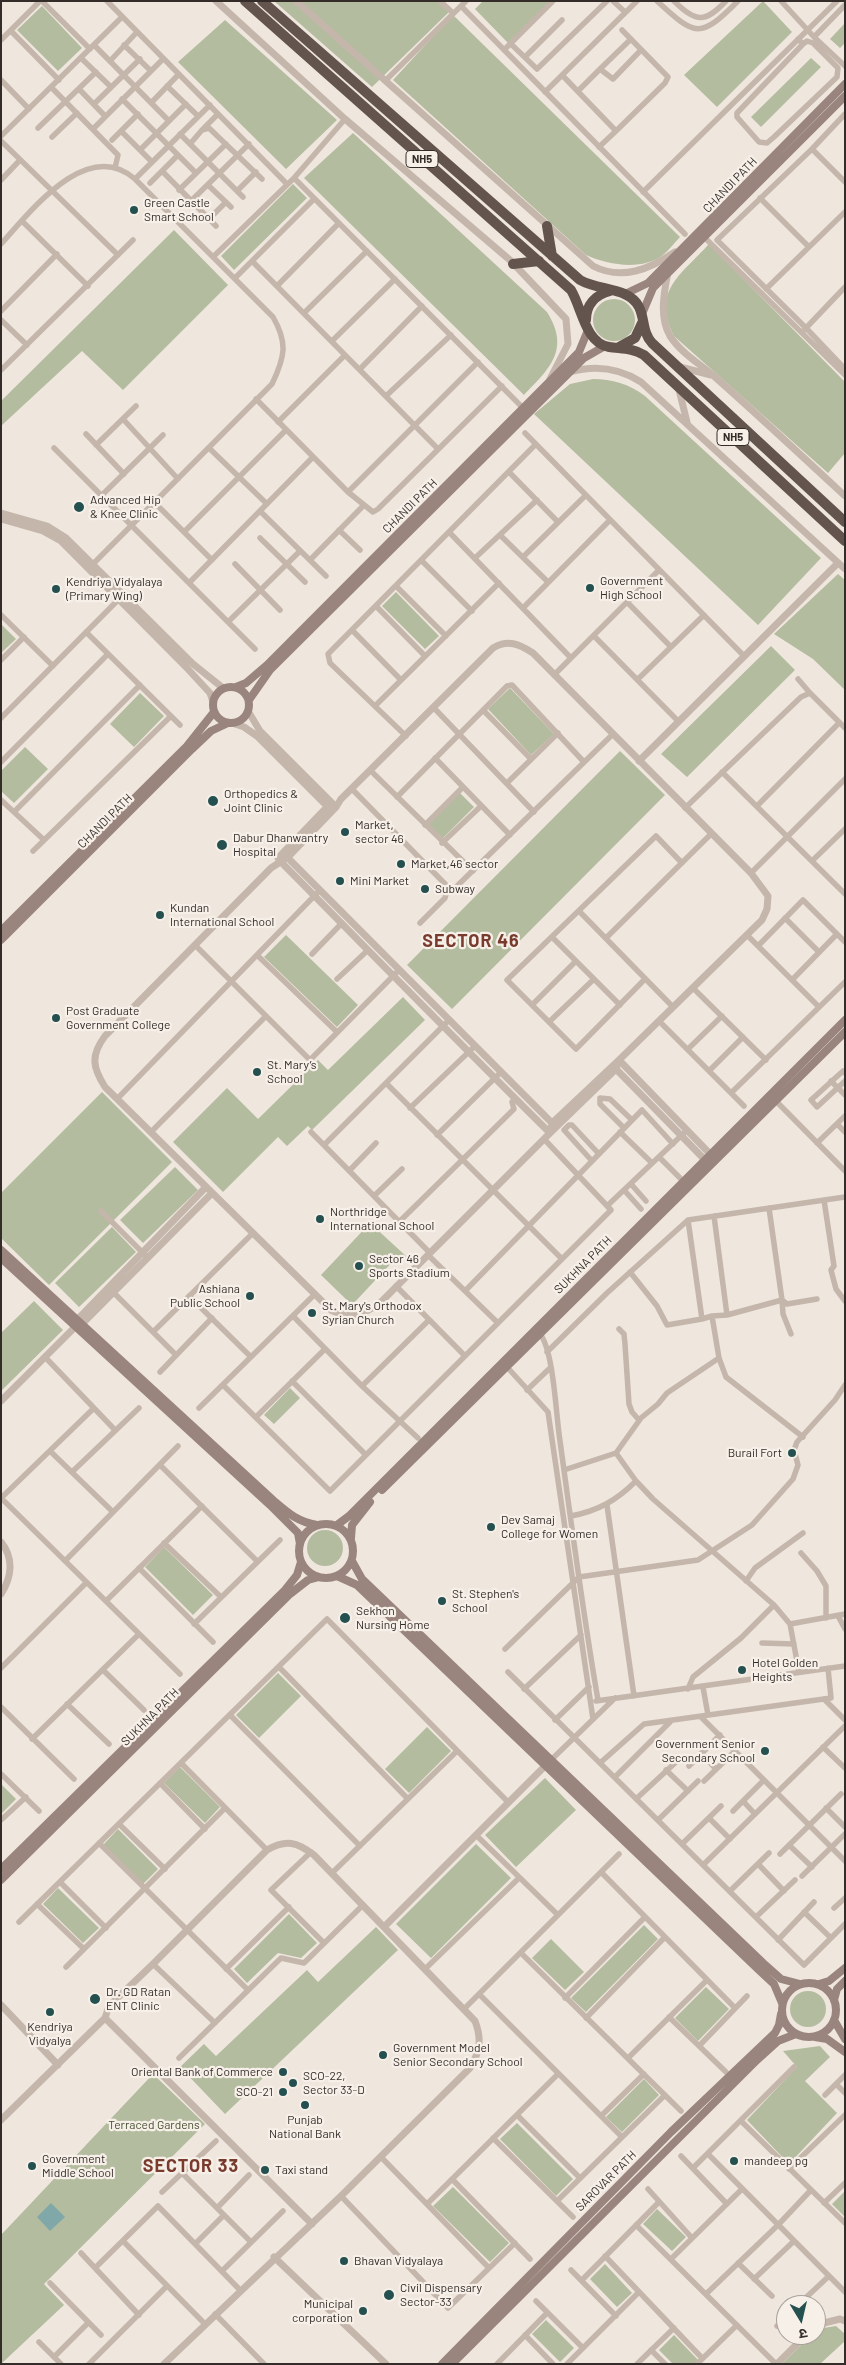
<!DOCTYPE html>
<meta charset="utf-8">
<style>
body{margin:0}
#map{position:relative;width:846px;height:2365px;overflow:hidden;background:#efe6de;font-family:Barlow,"Noto Sans Devanagari",sans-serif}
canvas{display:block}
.frame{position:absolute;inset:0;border:2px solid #342c29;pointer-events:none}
.north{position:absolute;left:776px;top:2295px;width:50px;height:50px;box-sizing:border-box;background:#f7f0e9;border:1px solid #a9a29c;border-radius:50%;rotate:171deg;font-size:14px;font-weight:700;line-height:20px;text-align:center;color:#342c29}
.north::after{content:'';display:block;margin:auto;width:18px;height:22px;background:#245050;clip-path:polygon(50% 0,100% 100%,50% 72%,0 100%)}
</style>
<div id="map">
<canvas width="846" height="2365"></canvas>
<div class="frame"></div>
<div class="north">उ</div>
</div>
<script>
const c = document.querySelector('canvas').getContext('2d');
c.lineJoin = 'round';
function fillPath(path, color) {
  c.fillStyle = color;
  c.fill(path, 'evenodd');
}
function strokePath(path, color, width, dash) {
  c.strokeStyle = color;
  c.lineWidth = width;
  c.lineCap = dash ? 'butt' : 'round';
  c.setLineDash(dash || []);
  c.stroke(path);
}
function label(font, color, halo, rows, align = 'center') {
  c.font = font + ' Barlow,sans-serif';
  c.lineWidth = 4.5;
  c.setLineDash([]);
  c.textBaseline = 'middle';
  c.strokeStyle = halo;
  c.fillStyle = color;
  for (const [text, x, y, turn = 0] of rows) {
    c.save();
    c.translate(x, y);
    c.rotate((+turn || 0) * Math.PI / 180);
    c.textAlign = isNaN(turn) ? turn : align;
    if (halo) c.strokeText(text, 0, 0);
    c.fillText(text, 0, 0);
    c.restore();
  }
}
fillPath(new Path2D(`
 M274,1H438L449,12L372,87Z
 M483,1H552L508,43L475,9Z
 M763,1L792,32L717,107L684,75Z
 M42,6L82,48L58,71L17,30Z
 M453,15L680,237C674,243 669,250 663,255C642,271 608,265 586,255L393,80Z
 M225,20L337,120L286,169L178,62Z
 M845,23V43L840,48L830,39Z
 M811,58L821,67L761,127L751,117Z
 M353,133L547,312C571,350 549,369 524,395L304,178Z
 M293,184L307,198L234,270L221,256Z
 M174,230L228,285L123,390L82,351L1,426V401Z
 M709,244L845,382V453L828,473L674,336C651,291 681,275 709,244Z
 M593 320a21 21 0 1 1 42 0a21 21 0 1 1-42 0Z
 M593,379C612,379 629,384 645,396L821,558L758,625L534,414L570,384Z
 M838,574L845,580V690L813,659L774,634Z
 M396,592L439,636L425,649L382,606Z
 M1,624L16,639L1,653Z
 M771,646L795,670L687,777L661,754Z
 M510,688L554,734L531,755L488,709Z
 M140,693L164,716L134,747L110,724Z
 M25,747L48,769L14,803L1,791V771Z
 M620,751L665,795L452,1009L407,965Z
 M460,793L474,807L442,839L428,825Z
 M286,935L358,1005L337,1027L264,957Z
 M403,997L425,1020L312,1130L308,1126L287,1146L278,1137L223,1192L173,1142L227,1088L258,1119L318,1060L328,1070Z
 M102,1092L172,1162L49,1285L1,1238V1193Z
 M175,1167L198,1190L143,1243L120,1220Z
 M370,1223L407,1257L398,1256L352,1305L321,1275Z
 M112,1227L136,1252L79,1307L55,1283Z
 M34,1301L63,1330L1,1391V1333Z
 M290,1388L300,1398L274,1424L264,1415Z
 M307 1548a18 18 0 1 1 36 0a18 18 0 1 1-36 0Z
 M164,1547L213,1595L193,1615L145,1567Z
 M278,1673L301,1696L259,1738L236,1715Z
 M427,1727L451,1751L409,1793L385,1769Z
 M180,1767L220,1807L205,1823L164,1783Z
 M545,1778L576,1810L516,1867L485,1835Z
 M1,1784L16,1799L1,1814Z
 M118,1829L158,1869L143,1884L103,1845Z
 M476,1844L511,1878L431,1958L396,1924Z
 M58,1888L99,1928L83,1943L43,1904Z
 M289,1914L317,1943L301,1958L278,1953L247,1983L234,1969Z
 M644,1925L658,1939L586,2012L571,1998Z
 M376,1927L398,1950L225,2114L180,2067L204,2044L216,2056L307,1970L318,1982Z
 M551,1939L584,1972L565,1990L532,1958Z
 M706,1987L729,2009L698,2041L675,2018Z
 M790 2009a18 18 0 1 1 36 0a18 18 0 1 1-36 0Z
 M820,2046L830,2057L805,2081L837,2113L789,2164L747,2120L797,2067L783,2051Z
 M153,2074L205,2124L44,2284L64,2305L1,2364V2235Z
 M644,2079L659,2095L622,2132L606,2117Z
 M517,2123L573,2179L556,2196L500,2139Z
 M453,2187L509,2243L490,2262L433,2206Z
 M845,2191V2217L832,2204Z
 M657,2209L686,2237L672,2251L643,2224Z
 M605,2264L632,2293L617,2307L590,2279Z
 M546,2320L574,2348L560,2362L532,2334Z
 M836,2326L845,2334V2341L820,2364H782L811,2335H816L817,2329Z
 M674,2335L698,2360L694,2364H673L659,2350Z`), '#b4bc9f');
fillPath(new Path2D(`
 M51,2203L65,2217L50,2231L37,2217Z`), '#80a8a8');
strokePath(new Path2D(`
 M42,1L90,49
 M107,1L287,184
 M440,1L453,13
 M613,1L625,12
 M657,1C696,37 700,39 738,1
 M674,1C696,23 705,23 726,1
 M781,1L814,37
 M845,5L814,37L845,66
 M461,6L685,234
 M11,31L59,80
 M631,39L600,69L613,79L641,50
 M798,39L803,44L807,41L813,43L838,68L837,77L774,137L767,143L759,142L737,117V113L803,44
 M1,40L40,1
 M511,44L537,69L607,1
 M94,45L169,121
 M124,45L151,71
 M504,50L553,1
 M525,57L562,20
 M81,58L111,87
 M110,61L137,32
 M562,75L616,131L599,147
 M1,80L29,109
 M386,80L466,1
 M167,86L198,116
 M51,87L118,155L115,168
 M79,89L105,116
 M578,91L600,69
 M545,92L637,1
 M122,99L196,173
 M151,103L179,74
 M94,104L140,59
 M845,114L812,149L845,182
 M38,128L96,72
 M204,128L218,114
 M93,129L163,59
 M121,131L152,162
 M616,131L665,83L668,77L622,30
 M180,134L243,197
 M1,136L122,17
 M52,137L77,113
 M112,140L138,114
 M1,141L118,255
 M190,144L202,130L209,128L262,179
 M812,149L717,240L806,328L845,287
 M140,150L186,104
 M163,172L216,226
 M294,178L523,408
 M135,179L210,105
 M1,180L20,160
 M150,183L178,155
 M208,185L231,207
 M179,190L226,144
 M237,191L256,172
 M643,192L837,1
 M760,198L809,247
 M191,201L249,144
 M209,219L226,202
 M22,221L88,286
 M703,236L845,375
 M1,244C31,211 87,137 135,179L273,317C288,343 285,357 272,384L90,567
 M213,257L294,178L345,119
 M252,261L438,449
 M235,278L314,199
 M277,286L339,223
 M766,289L845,212
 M1,311L57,254
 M304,313L367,251
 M1,320L27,345
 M804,330L806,328L845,369
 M332,341L395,279
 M360,369L422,306
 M1,370L133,240
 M386,396L451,335
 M256,399L348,492L373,512L378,509L502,386
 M123,419L178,479
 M278,422L345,355
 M525,433L744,656
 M86,434L124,474
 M96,445L136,406
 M54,448L255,649
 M209,448L267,504
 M509,472L558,522
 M348,492L478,362
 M101,496L163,435
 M155,503L212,560
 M260,511L326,576
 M339,530L360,550
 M184,532L286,430
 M449,532L571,658
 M500,535L548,582
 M260,538L305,582
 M523,557L586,495
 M475,558L537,500
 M310,560L364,505
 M421,560L472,611
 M235,564L280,610
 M189,583L313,457
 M396,586L446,636
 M627,602L671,647
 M376,606L425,656
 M523,608L610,520
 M1,615L53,666
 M228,622L300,551
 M352,630L401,680
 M86,632L180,725
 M594,636L678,721
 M1,660L24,637
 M554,675L659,570
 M638,679L704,615
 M798,679L810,693
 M375,706L499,583
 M434,708L534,812
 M483,710L531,759
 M1,718L121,597
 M406,736L330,663L328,654L536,444
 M435,758L510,835
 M1,762L108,654
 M371,771L473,871
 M722,772L845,894
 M507,783L558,733
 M352,789L448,887L445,898L420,923
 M397,797L507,686L512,685L584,762
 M1,800L44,840
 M757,806L839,723
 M685,808L801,697L810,693L845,728
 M14,812L140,685
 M425,825L463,787
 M442,843L481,806
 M33,851L171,716
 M812,861L845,829
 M751,873L845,779
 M456,887L613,734
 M579,911L673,1007
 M785,918L819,952
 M747,935L819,1007
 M552,937L620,1005
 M606,938L711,834
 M195,945L310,1060L399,970
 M758,946L803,900L845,942
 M312,954L342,923
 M257,955L337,1032
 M337,979L368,950
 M645,979L576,1049L507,980L656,836L682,863
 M792,980L837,934
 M693,988L766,1060
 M532,1005L576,961
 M659,1021L744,1106
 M549,1022L594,979
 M688,1049L722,1016
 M710,1070L743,1037
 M845,1073L843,1071L811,1100L817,1107L845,1081
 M831,1081L845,1095
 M386,1083L562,1259
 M731,1093L845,982
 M773,1098L845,1171
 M117,1099L320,890
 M410,1108L475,1046
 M837,1124L845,1132
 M624,1128L600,1104V1098L610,1099L632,1120
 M151,1132L266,1016
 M311,1132L430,1253
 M620,1132L652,1163
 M437,1135L501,1072
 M817,1143L845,1116
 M324,1145L449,1020
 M659,1157L680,1178
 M592,1161L564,1130L569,1125H572L599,1154
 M349,1171L376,1143
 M631,1184L646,1201
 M624,1190L641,1209
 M374,1196L402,1169
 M824,1200L834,1266L831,1270L836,1289L845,1301
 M607,1206L684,1133
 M101,1211L148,1258
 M688,1220L702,1319L712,1316L719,1358L726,1377L803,1437
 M399,1222L514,1109L512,1102L515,1098
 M428,1255L498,1323
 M630,1272L657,1306L667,1325L702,1319
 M396,1286L465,1356
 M112,1291L176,1355
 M465,1291L642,1110L673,1144
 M189,1296L251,1357
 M782,1300L787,1304L817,1299
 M782,1300L783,1314L791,1334
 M727,1315L782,1300L769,1208
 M293,1316L362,1386L418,1438
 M712,1316L727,1315L714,1216
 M619,1329L624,1334L625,1344L629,1404L632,1412L639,1420
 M153,1332L253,1233
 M540,1334C554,1351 556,1417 560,1441C572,1528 583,1614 598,1700
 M547,1352L607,1293L688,1220L845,1197
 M45,1357L115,1430
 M507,1367L548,1412L593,1719
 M160,1372L212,1318
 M292,1381L366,1455
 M223,1385L330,1491L611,1210L544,1139
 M362,1386L429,1320
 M527,1390L550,1368
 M199,1408L315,1294
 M256,1417L325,1349
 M50,1451L113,1512
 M616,1453L636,1481L653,1499L774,1605L790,1624L799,1672
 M160,1465L257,1561
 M564,1470L616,1453L641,1418L658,1404L667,1393L719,1358
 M72,1472L139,1408
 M1,1498L180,1674
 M1,1498L94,1408
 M607,1505L634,1696
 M571,1516C598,1511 617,1500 636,1481
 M164,1543L221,1597
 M801,1553L817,1571L826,1586V1618
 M65,1561L178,1446
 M139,1568L213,1642
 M746,1581L755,1568L803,1533
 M106,1601L202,1506
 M838,1616L845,1629
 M194,1624L280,1540
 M790,1624L845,1614
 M762,1643L794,1644
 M505,1649L579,1577L698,1560L752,1525L793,1479L798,1465L794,1450L797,1442L835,1400L845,1385
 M279,1667L408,1799
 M1,1668L86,1583
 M103,1670L144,1710
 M508,1672L804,1965L845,1924
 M703,1687L708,1715
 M524,1689L581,1635
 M688,1689L693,1677L741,1638L774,1605
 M824,1699L845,1720
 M596,1701L845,1666
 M67,1704L109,1744
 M1,1707L74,1779
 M230,1715L360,1846
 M701,1717L845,1861
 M555,1720L589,1687
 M32,1739L138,1635
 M823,1747L845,1768
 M701,1753L716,1769
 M551,1760L615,1698
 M181,1763L267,1850
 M600,1763L644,1724L831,1698L828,1668
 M689,1766L720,1735
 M666,1770L688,1791
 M1,1774L39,1811
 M615,1777L671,1721
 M704,1781L735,1751
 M160,1783L205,1829
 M636,1799L676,1762
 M743,1801L755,1814
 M826,1808L845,1827
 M733,1811L764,1780
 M709,1818L730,1839
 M1,1820L26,1797
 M658,1820L698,1781
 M119,1824L165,1869
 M476,1835L558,1915
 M99,1843L248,1990
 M682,1844L721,1806
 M789,1845L812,1867
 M311,1852L271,1890L324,1943
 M780,1854L841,1794
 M758,1864L784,1891
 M703,1865L845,1726
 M601,1872L735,2008
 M332,1873L457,1751
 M802,1876L845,1834
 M60,1882L106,1928
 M730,1891L769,1853
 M37,1904L84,1949
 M834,1908L845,1898
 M804,1912L831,1938
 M756,1917L795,1880
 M19,1922L327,1619L508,1802
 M778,1940L814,1902
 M521,1953L681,2111
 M153,1964L215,2023
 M66,1967L225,1808
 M226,1969L289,1907
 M425,1969L519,1878
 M479,1994L622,2137
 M565,1998L645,1917
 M464,2009L619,1854
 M669,2017L726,2072
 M586,2018L665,1937
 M699,2046L747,1996
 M179,2058L281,1958L304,1963L363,1905
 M628,2058L707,1980
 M836,2084L845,2093
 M825,2095L845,2075
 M517,2115L580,2178
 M601,2116L644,2074
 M741,2121L845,2223
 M493,2138L573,2217
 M708,2154L845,2292
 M681,2156L727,2204
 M381,2157L489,2268
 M693,2168L794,2067
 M789,2169L845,2115
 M182,2173L251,2242
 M452,2179L530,2259
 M648,2189L692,2238
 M162,2192L216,2141
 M341,2196L448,2308L515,2243
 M557,2201L665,2095
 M824,2203L845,2183
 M427,2204L558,2074
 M217,2208L249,2175
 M636,2225L776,2364
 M123,2241L205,2324
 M195,2244L224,2215
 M81,2253L139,2315
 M605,2256L702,2358
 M671,2259L742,2189
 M738,2263L772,2296
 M95,2268L158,2206L240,2290
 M571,2270L616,2316
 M222,2271L283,2211
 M754,2279L794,2241
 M582,2280L659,2202
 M50,2283L101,2335
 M706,2294L778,2225L811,2190
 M536,2301L583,2348
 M798,2305L829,2276
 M215,2314L264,2364
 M777,2326L786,2317
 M525,2335L553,2364
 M39,2342L61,2364
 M651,2350L665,2364
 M54,2357L88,2323
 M89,2364L167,2286
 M497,2364L547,2313
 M567,2364L639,2292
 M637,2364L674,2328
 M697,2364L737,2325`), '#c5b6ab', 5.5);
strokePath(new Path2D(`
 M216,1L345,119L511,261L566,319L568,344L550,379
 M296,1L593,266C622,281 650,269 675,252
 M668,272C664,292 659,318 670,336C681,353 700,364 715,377C759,416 802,456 845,496
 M680,367L711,375
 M570,372C595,365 619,368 641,382L845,569
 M678,386L687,422
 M1,513L47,526L66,538L193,664L223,688
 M1,519L43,531L61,541L186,667L210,693L213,702
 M248,711L260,731L336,807
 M232,723L244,727L257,736L332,811
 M639,761L838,563
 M283,853L552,1123
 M280,856L330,804
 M278,858L283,864C372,954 460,1044 550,1133L616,1069L619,1060L762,920L767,909L768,896L751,873L533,653C519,644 508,639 493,648L341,799L336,807L288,857L271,868L105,1036C90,1056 93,1068 105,1087L331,1310C351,1320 362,1315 380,1303L550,1133L552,1123L619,1060L714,1158
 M616,1069L708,1163
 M77,1320L206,1187
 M82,1324L212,1193
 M1,1401L76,1326
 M1,1542C14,1558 12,1577 1,1594
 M384,1927L548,1763
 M1,2005L58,2065
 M105,2018L312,2224
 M1,2120L105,2018L109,2006L153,1964L267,1850C286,1839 297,1842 314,1855L475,2021C482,2039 480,2052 470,2068L341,2196L164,2364
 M274,2257L386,2364
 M816,2325L840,2319L845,2321
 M777,2364L806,2335`), '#c5b6ab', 7);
strokePath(new Path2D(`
 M625,294L648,283L845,84
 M642,314L653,288L845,96
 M213 705a18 18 0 1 1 36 0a18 18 0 1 1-36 0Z
 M236,687L246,683L267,665L579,352L588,330
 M249,700L270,670L584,358L605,346
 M1,931L187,746L214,712
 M1,940L192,749L211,731L228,723
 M1,1250L274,1501C288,1513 298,1522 317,1525
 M1,1258L270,1505L298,1533L300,1544
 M382,1490L845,1032
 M299 1551a27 27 0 1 1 54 0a27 27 0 1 1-54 0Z
 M337,1525L349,1516L845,1020
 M351,1538L352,1525L370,1502
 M352,1561L362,1579L763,1963L781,1979L800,1984
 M337,1576L357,1585L758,1969L774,1984L782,2003
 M1,1869L285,1590L297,1575L301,1562
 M1,1880L290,1594L308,1580L319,1577
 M782 2010a27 27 0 1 1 54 0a27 27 0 1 1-54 0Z
 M819,1984L829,1981L845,1968
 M834,2000L837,1989L845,1981
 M834,2020L845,2039
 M815,2037L827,2039L845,2052
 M442,2364L671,2132L775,2033L779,2025L781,2014
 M452,2364L757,2060L778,2041L796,2034`), '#99857d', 8);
strokePath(new Path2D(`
 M245,1L571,290C582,308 585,343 609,347C622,349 632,348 644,355L845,541
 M262,1L580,280C599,291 629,287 639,307C645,319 642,332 652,343L845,522
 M547,226L552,256
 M513,264L539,261
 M586,320C586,305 595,295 610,291
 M619,347L635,338L642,323`), '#64544e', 10);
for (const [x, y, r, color] of [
 [134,210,5,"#245050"],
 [79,507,6,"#245050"],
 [590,588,5,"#245050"],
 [56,589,5,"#245050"],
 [213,801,6,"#245050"],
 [345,832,5,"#245050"],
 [222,845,6,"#245050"],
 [401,864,5,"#245050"],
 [340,881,5,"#245050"],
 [425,889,5,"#245050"],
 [160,915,5,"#245050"],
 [56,1018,5,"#245050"],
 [257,1072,5,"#245050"],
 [320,1219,5,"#245050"],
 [359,1266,5,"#245050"],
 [250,1296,5,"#245050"],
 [312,1313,5,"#245050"],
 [792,1453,5,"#245050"],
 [491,1527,5,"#245050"],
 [442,1601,5,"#245050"],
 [345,1618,6,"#245050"],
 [742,1670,5,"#245050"],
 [765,1751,5,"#245050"],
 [95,1999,6,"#245050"],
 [50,2012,5,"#245050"],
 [383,2055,5,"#245050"],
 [283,2072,5,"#245050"],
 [293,2083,5,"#245050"],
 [283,2092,5,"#245050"],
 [305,2105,5,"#245050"],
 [734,2161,5,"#245050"],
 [32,2166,5,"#245050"],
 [265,2170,5,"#245050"],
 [344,2261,5,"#245050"],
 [389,2295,6,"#245050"],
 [363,2311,5,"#245050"]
]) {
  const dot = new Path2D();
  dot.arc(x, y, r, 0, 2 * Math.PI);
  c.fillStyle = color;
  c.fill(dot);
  strokePath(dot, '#f7f0e9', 2);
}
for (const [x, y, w] of [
 [422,159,32],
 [733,437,32]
]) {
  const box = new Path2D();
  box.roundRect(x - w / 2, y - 8.5, w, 17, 4);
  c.fillStyle = '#f7f0e9';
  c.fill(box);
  strokePath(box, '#342c29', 1);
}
label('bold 11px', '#342c29', null, [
 ["NH5",422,159],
 ["NH5",733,437]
]);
label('12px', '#342c29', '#f7f0e9', [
 ["CHANDI PATH",730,185,-46],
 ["CHANDI PATH",410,506,-45],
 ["CHANDI PATH",105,821,-45],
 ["SUKHNA PATH",583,1265,-45],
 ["SUKHNA PATH",150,1717,-45],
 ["SAROVAR PATH",606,2181,-45]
]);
label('12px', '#342c29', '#f7f0e9', [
 ["Green Castle",144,203],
 ["Smart School",144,217],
 ["Advanced Hip",90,500],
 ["& Knee Clinic",90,514],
 ["Government",600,581],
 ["High School",600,595],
 ["Kendriya Vidyalaya",66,582],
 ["(Primary Wing)",66,596],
 ["Orthopedics &",224,794],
 ["Joint Clinic",224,808],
 ["Market,",355,825],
 ["sector 46",355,839],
 ["Dabur Dhanwantry",233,838],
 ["Hospital",233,852],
 ["Market,46 sector",411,864],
 ["Mini Market",350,881],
 ["Subway",435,889],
 ["Kundan",170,908],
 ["International School",170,922],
 ["Post Graduate",66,1011],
 ["Government College",66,1025],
 ["St. Mary’s",267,1065],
 ["School",267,1079],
 ["Northridge",330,1212],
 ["International School",330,1226],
 ["Sector 46",369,1259],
 ["Sports Stadium",369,1273],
 ["Ashiana",240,1289,"right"],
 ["Public School",240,1303,"right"],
 ["St. Mary's Orthodox",322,1306],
 ["Syrian Church",322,1320],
 ["Burail Fort",782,1453,"right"],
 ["Dev Samaj",501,1520],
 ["College for Women",501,1534],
 ["St. Stephen's",452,1594],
 ["School",452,1608],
 ["Sekhon",356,1611],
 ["Nursing Home",356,1625],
 ["Hotel Golden",752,1663],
 ["Heights",752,1677],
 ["Government Senior",755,1744,"right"],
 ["Secondary School",755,1758,"right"],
 ["Dr. GD Ratan",106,1992],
 ["ENT Clinic",106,2006],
 ["Kendriya",50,2027,"center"],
 ["Vidyalya",50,2041,"center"],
 ["Government Model",393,2048],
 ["Senior Secondary School",393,2062],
 ["Oriental Bank of Commerce",273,2072,"right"],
 ["SCO-22,",303,2076],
 ["Sector 33-D",303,2090],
 ["SCO-21",273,2092,"right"],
 ["Punjab",305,2120,"center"],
 ["National Bank",305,2134,"center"],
 ["Government",42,2159],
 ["Middle School",42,2173],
 ["mandeep pg",744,2161],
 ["Taxi stand",275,2170],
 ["Bhavan Vidyalaya",354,2261],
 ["Civil Dispensary",400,2288],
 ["Sector-33",400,2302],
 ["Municipal",353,2304,"right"],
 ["corporation",353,2318,"right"]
], 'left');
label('12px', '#454f30', '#f7f0e9', [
 ["Terraced Gardens",154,2125]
]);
c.letterSpacing = '1px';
label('bold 18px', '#793b2d', '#f7f0e9', [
 ["SECTOR 46",471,941],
 ["SECTOR 33",191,2166]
]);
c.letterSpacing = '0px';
</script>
